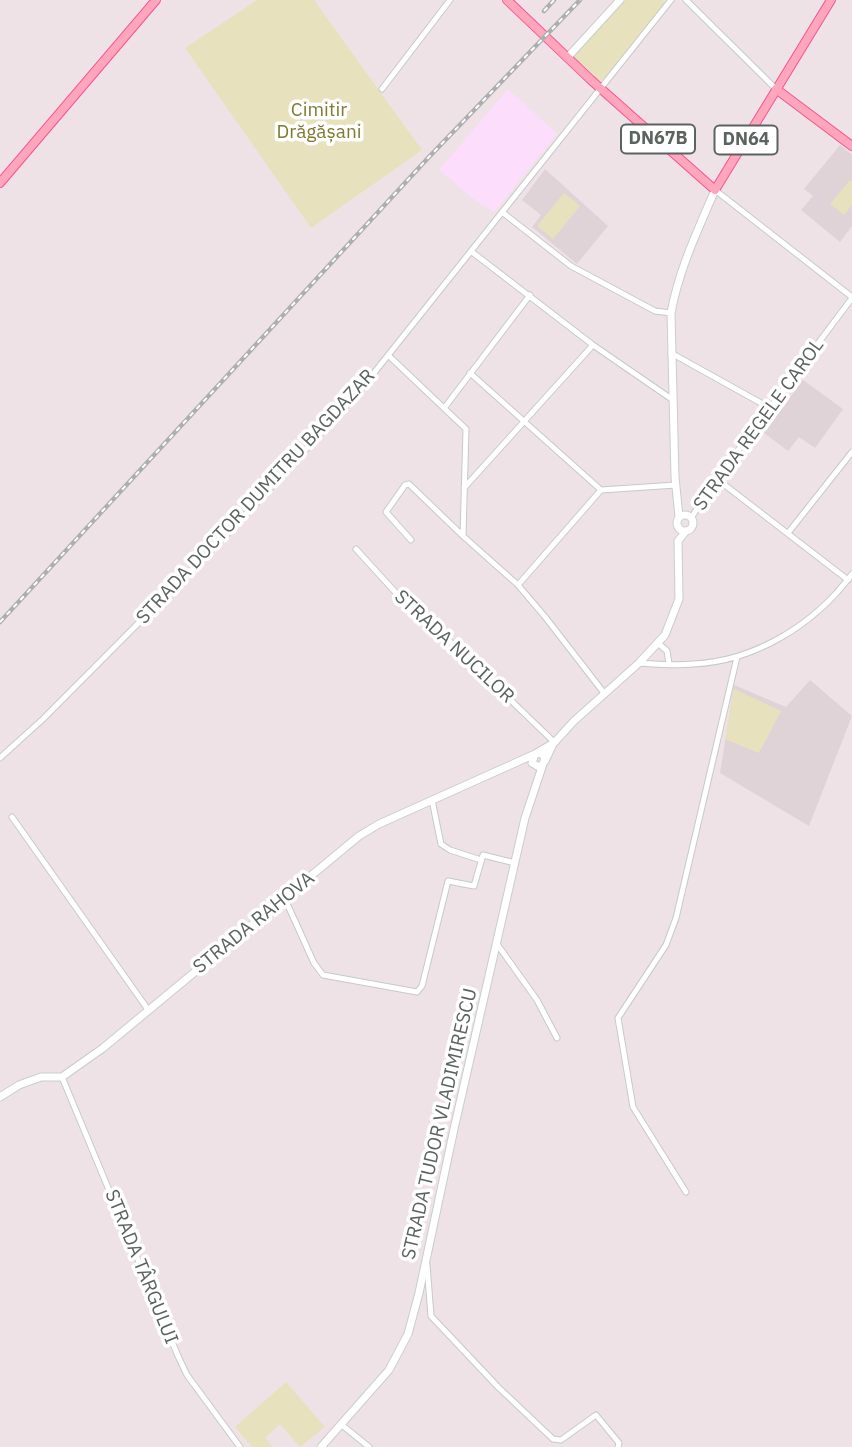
<!DOCTYPE html>
<meta charset="utf-8">
<style>
body{margin:0}
canvas{display:block;background:#eee2e6}
</style>
<canvas width="852" height="1447"></canvas>
<script>
const c = document.querySelector('canvas').getContext('2d');
c.lineJoin = 'round';
function fillPath(path, color) {
  c.fillStyle = color;
  c.fill(path, 'evenodd');
}
function strokePath(path, color, width, dash) {
  c.strokeStyle = color;
  c.lineWidth = width;
  c.lineCap = dash ? 'butt' : 'round';
  c.setLineDash(dash || []);
  c.stroke(path);
}
function label(font, color, halo, rows, align = 'center') {
  c.font = font + ' "IBM Plex Sans",sans-serif';
  c.lineWidth = 7;
  c.setLineDash([]);
  c.textBaseline = 'middle';
  c.strokeStyle = halo;
  c.fillStyle = color;
  for (const [text, x, y, turn = 0] of rows) {
    c.save();
    c.translate(x, y);
    c.rotate((+turn || 0) * Math.PI / 180);
    c.textAlign = isNaN(turn) ? turn : align;
    if (halo) c.strokeText(text, 0, 0);
    c.fillText(text, 0, 0);
    c.restore();
  }
}
fillPath(new Path2D(`
 M840,145L852,155V226L840,242L801,210L813,196L804,189Z
 M545,169L608,226L577,264L532,227L541,215L522,200Z
 M803,380L843,409L815,448L799,437L788,451L764,433Z
 M810,680L852,716L809,826L720,773L734,685L786,707Z`), '#e0d3d7');
fillPath(new Path2D(`
 M508,89L557,134L494,212L474,199L439,170Z`), '#fcddfc');
fillPath(new Path2D(`
 M257,0H314L422,150L311,228L185,48Z
 M624,0H662L665,2L603,80H597L572,56Z
 M850,180L852,182V205L844,215L830,204Z
 M564,193L580,206L553,239L537,226Z
 M734,689L781,711L759,753L725,739Z
 M286,1382L325,1427L300,1447L280,1424L265,1438L273,1447H252L235,1427Z`), '#e7e2bd');
const street = new Path2D(`
 M686,0L776,89
 M382,89L450,0
 M715,190L852,297
 M502,212L571,266L655,311L671,313
 M472,252L593,345L673,400
 M671,353L770,408
 M388,355L466,429L463,536
 M470,373L601,490L676,485
 M445,407L530,295
 M717,479L848,580
 M464,488L593,345
 M691,518L718,477L852,298
 M788,533L852,452
 M411,540L386,512L405,485L409,484L463,536L518,585L546,618L604,693
 M356,549L397,594L407,600L554,742
 M518,585L601,490
 M659,644L667,651L669,664
 M639,663C657,664 675,666 693,664C756,661 815,624 852,574
 M0,758L43,719L234,527L358,393L671,0
 M432,800L441,844L450,850L481,860
 M12,817L149,1011
 M285,899L314,963L323,975L417,992L422,986L448,881L474,886L483,855L515,863
 M497,944L537,1000L557,1038
 M62,1077L178,1356L187,1375L240,1447
 M686,1192L633,1107L618,1018L666,945L676,918L737,657
 M427,1265L431,1316L498,1387L553,1439L561,1440L596,1415L619,1443L618,1447
 M342,1425L369,1447`);
const secondary = new Path2D(`
 M567,58L620,0
 M677 523a8 8 0 1 1 16 0a8 8 0 1 1-16 0Z
 M679,517L675,477L671,313C679,269 698,230 715,190
 M537,753L542,754L545,758L543,764L539,767L532,763L535,754L552,744
 M545,761L553,744L574,721L639,663L665,635L679,599L678,541L686,531
 M0,1097L19,1085L41,1077H62L103,1048L359,836L379,824L535,754
 M321,1447L389,1370L408,1334L419,1293L454,1129L525,818L543,764`);
const primary = new Path2D(`
 M507,0L591,80L715,190L831,0
 M776,89L852,146
 M0,183L156,0`);
strokePath(street, '#c4cbc8', 7);
strokePath(secondary, '#c6cfcb', 9);
strokePath(primary, '#f75291', 10);
strokePath(street, '#fff', 5);
strokePath(secondary, '#fff', 7);
strokePath(primary, '#ffa6bd', 8);
const rail = new Path2D(`
 M544,11L554,0
 M0,622L428,158L580,0`);
strokePath(rail, '#adafae', 4.5);
strokePath(rail, '#fff', 2, [5]);
for (const [x, y, w] of [
 [658,139,74],
 [746,140,63]
]) {
  const box = new Path2D();
  box.roundRect(x - w / 2, y - 14.5, w, 29, 5);
  c.fillStyle = '#fff';
  c.fill(box);
  strokePath(box, '#5a635e', 2);
}
label('bold 18px', '#5a635e', null, [
 ["DN67B",658,139],
 ["DN64",746,140]
]);
label('19px', '#7e792f', '#fff', [
 ["Cimitir",319,111],
 ["Drăgășani",319,133]
]);
label('19px', '#5a635e', '#fff', [
 ["STRADA REGELE CAROL",759,425,-54],
 ["STRADA DOCTOR DUMITRU BAGDAZAR",256,497,-47],
 ["STRADA NUCILOR",454,647,43],
 ["STRADA RAHOVA",254,923,-39],
 ["STRADA TUDOR VLADIMIRESCU",440,1124,-77],
 ["STRADA TÂRGULUI",141,1267,68]
]);
</script>
